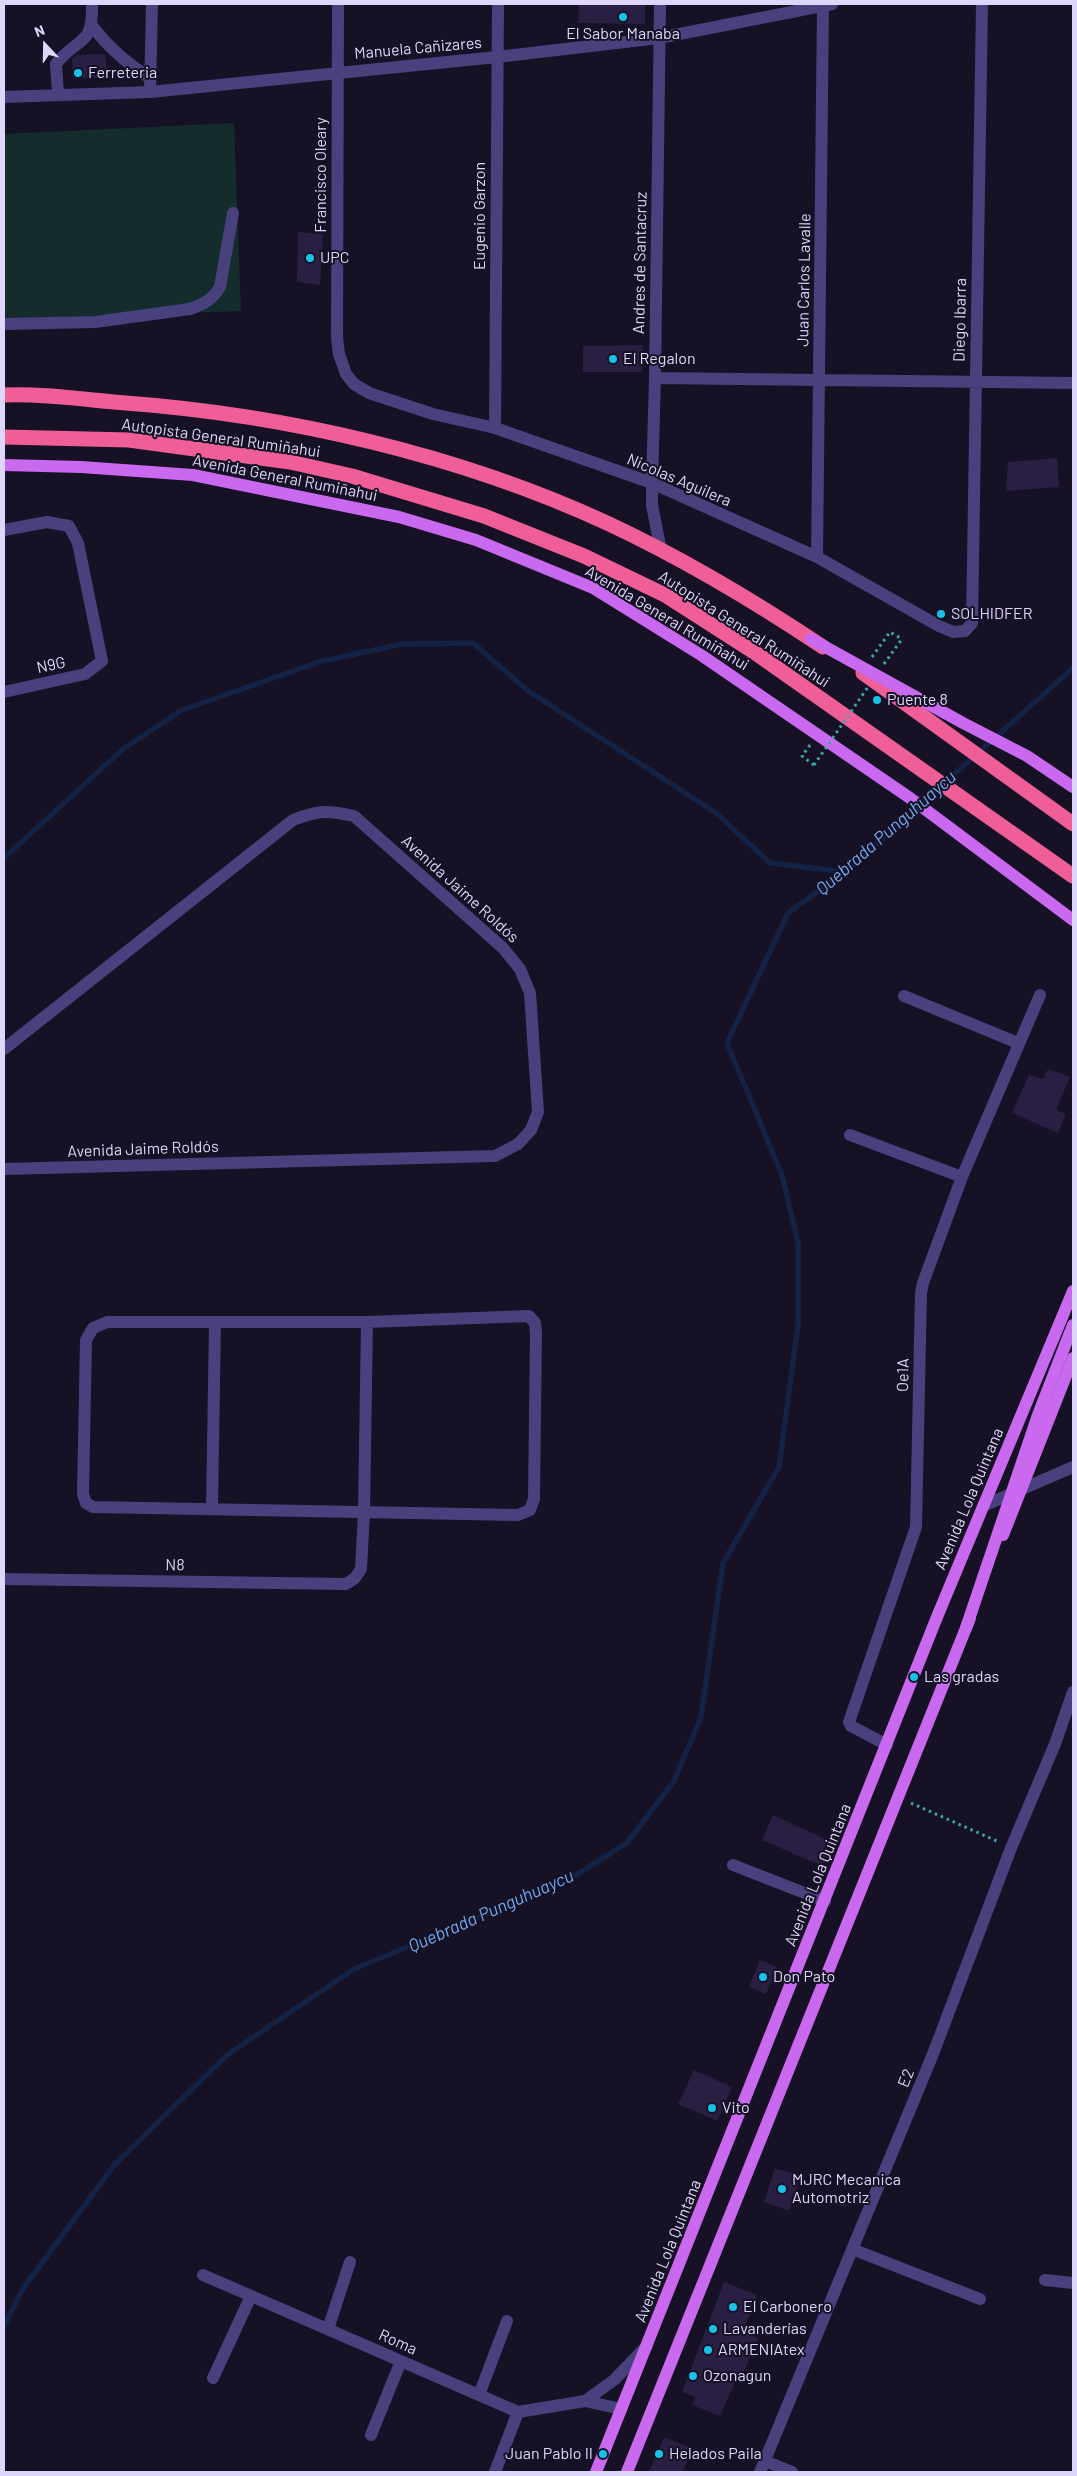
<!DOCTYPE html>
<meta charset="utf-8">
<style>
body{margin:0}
#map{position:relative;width:1077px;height:2476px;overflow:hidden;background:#161124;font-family:Barlow,sans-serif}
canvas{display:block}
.frame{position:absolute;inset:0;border:5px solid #dfd7fb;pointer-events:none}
.north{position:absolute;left:20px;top:20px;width:50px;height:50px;-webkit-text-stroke:4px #161124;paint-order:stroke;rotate:339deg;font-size:14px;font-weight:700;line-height:20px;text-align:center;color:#dfd7fb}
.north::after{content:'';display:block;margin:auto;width:18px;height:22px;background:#dfd7fb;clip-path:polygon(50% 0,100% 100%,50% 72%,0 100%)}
</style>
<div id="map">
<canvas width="1077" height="2476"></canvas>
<div class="frame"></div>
<div class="north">N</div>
</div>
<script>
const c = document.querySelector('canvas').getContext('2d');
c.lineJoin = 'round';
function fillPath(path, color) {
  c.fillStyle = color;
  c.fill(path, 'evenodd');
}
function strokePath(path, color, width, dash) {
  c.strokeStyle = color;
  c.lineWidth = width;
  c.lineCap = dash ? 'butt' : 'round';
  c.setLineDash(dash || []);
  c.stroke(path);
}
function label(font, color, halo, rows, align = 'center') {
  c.font = font + ' Barlow,sans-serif';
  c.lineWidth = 4;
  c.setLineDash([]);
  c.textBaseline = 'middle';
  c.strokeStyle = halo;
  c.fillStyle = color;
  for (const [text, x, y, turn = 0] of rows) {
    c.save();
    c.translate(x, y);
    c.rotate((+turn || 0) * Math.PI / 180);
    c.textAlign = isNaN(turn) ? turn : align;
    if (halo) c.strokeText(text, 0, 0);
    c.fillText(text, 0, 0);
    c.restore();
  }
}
fillPath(new Path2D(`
 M234,123L241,311L4,319V134Z`), '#152c2d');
strokePath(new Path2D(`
 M4,858L123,749L182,710L322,661L403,644L473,643L527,690L716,813L770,863L845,872
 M4,2326L22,2290L115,2164L227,2055L354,1969L565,1882L627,1843L674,1781L701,1717L723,1563L779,1467L798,1325V1243L782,1175L727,1043L788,913L845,872L1073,668`), '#132245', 5.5);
fillPath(new Path2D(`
 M579,4H645V24L578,23Z
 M105,54L108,77L73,79L72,59L76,55Z
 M298,232L323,234L320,285L297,282Z
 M643,345L642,372H583V346Z
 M1057,458L1059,487L1006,491L1008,462Z
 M1048,1069L1070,1077L1056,1110L1066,1114L1058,1133L1012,1113L1029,1075L1043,1079Z
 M773,1815L832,1842L822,1866L762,1840Z
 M760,1960L777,1967L766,1994L749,1987Z
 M694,2070L732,2087L717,2121L678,2104Z
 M775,2168L801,2176L789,2211L764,2202Z
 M724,2282L757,2295L743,2332L758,2338L742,2377L738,2376L720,2416L692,2405L695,2397L682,2392Z
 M664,2437L692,2448L683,2472H649Z`), '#291f43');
strokePath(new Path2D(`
 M872,657L890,632L902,639
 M810,745L802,756L814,765
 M911,1803L999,1842`), '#3ba8ab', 3, [2.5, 4]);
strokePath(new Path2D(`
 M338,4L337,338L339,354L346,374L354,384L369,393L433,414L495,428L652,483L817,557L939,626L953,632L965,631L972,623L982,4
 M660,4L655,378L652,483V505L661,551
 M92,26C109,48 127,64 150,78
 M150,92L152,4
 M58,95L56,64C79,35 93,48 92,4
 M4,97L150,92L497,57L659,38L832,4
 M4,324L95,322L190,309C204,304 212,300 220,287L233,213
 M655,378L1073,383
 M495,428L498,4
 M4,530L47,522L69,526L78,543L102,661L85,674L4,692
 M817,557L823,4
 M904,996L1018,1043
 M4,1049L293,820C319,810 327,810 354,816L503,948L520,969L530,993L538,1112L531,1130L518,1144L495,1156L4,1169
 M850,1135L962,1177
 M529,1316L535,1323L536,1333L534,1499L530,1510L518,1515L93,1507L86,1503L83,1494L86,1340L93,1328L107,1322H367Z
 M983,1506L1073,1467
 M212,1508L215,1323
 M4,1579L346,1584L355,1578L361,1569L364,1512L367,1322
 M887,1745L851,1726L849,1722L916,1527L921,1293L923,1283L962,1177L1040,995
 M733,1865L825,1901
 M852,2249L980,2299
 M203,2275L518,2412L585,2401L621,2409
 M1045,2280L1073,2283
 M328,2329L350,2262
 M213,2378L251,2296
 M479,2395L507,2321
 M585,2401L614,2380L647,2346
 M371,2435L401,2361
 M765,2461L792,2472
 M495,2472L518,2412
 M760,2472L933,2054L1011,1848L1055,1744L1073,1692`), '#48417e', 12);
strokePath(new Path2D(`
 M4,465L81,467L193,475L399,517L476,540L593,588L701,655L910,798L1073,920
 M1003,1535L1073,1358
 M596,2472L937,1617L1073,1291
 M627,2472L970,1618`), '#c969f0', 12);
strokePath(new Path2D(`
 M4,395C43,393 87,400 126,403C287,415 460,455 607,523C682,558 754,601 823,647
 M4,437L129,440L290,462L352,476L484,516L584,556L665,595L757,654L1073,876
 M863,673L1073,824`), '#ef5e97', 15);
strokePath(new Path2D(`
 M884,664L902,639
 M814,765L868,687`), '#3ba8ab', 3, [2.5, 4]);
strokePath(new Path2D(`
 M811,639L963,723L1027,756L1073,787
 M966,1628L1038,1415L1073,1325`), '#c969f0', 12);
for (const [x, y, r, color] of [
 [623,17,5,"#17c1e8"],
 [78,73,5,"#17c1e8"],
 [310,258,5,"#17c1e8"],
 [613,359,5,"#17c1e8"],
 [941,614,5,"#17c1e8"],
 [877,700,5,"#17c1e8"],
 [914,1677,5,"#17c1e8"],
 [763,1977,5,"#17c1e8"],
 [712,2108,5,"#17c1e8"],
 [782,2189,5,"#17c1e8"],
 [733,2307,5,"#17c1e8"],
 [713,2329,5,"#17c1e8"],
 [708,2350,5,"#17c1e8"],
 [693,2376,5,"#17c1e8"],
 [603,2454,5,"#17c1e8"],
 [659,2454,5,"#17c1e8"]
]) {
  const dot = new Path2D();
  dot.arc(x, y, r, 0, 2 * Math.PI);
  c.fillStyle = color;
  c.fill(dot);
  strokePath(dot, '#161124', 2);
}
label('16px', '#dfd7fb', '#161124', [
 ["El Sabor Manaba",623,34,"center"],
 ["Ferreteria",88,73],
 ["UPC",320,258],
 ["El Regalon",623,359],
 ["SOLHIDFER",951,614],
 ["Puente 8",887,700],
 ["Las gradas",924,1677],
 ["Don Pato",773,1977],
 ["Vito",722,2108],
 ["MJRC Mecanica",792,2180],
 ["Automotriz",792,2198],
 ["El Carbonero",743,2307],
 ["Lavanderías",723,2329],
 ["ARMENIAtex",718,2350],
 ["Ozonagun",703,2376],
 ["Juan Pablo II",593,2454,"right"],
 ["Helados Paila",669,2454]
], 'left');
label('16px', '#dfd7fb', '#161124', [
 ["Manuela Cañizares",418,48,-5],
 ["Francisco Oleary",321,175,-90],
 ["Eugenio Garzon",480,216,-90],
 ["Andres de Santacruz",640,263,-89],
 ["Juan Carlos Lavalle",804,280,-89],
 ["Diego Ibarra",960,320,-89],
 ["Autopista General Rumiñahui",221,438,8],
 ["Avenida General Rumiñahui",285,478,11],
 ["Nicolas Aguilera",679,480,23],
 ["Avenida General Rumiñahui",667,618,31],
 ["Autopista General Rumiñahui",744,629,33],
 ["N9G",51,665,-12],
 ["Avenida Jaime Roldós",460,889,42],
 ["Avenida Jaime Roldós",143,1149,-2],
 ["Oe1A",903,1375,-89],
 ["Avenida Lola Quintana",969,1499,-67],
 ["N8",175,1565,1],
 ["Avenida Lola Quintana",818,1875,-68],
 ["E2",906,2078,-68],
 ["Avenida Lola Quintana",668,2251,-68],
 ["Roma",398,2342,24]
]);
label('italic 18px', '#70aaf1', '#161124', [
 ["Quebrada Punguhuaycu",886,833,-41],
 ["Quebrada Punguhuaycu",491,1911,-24]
]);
</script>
